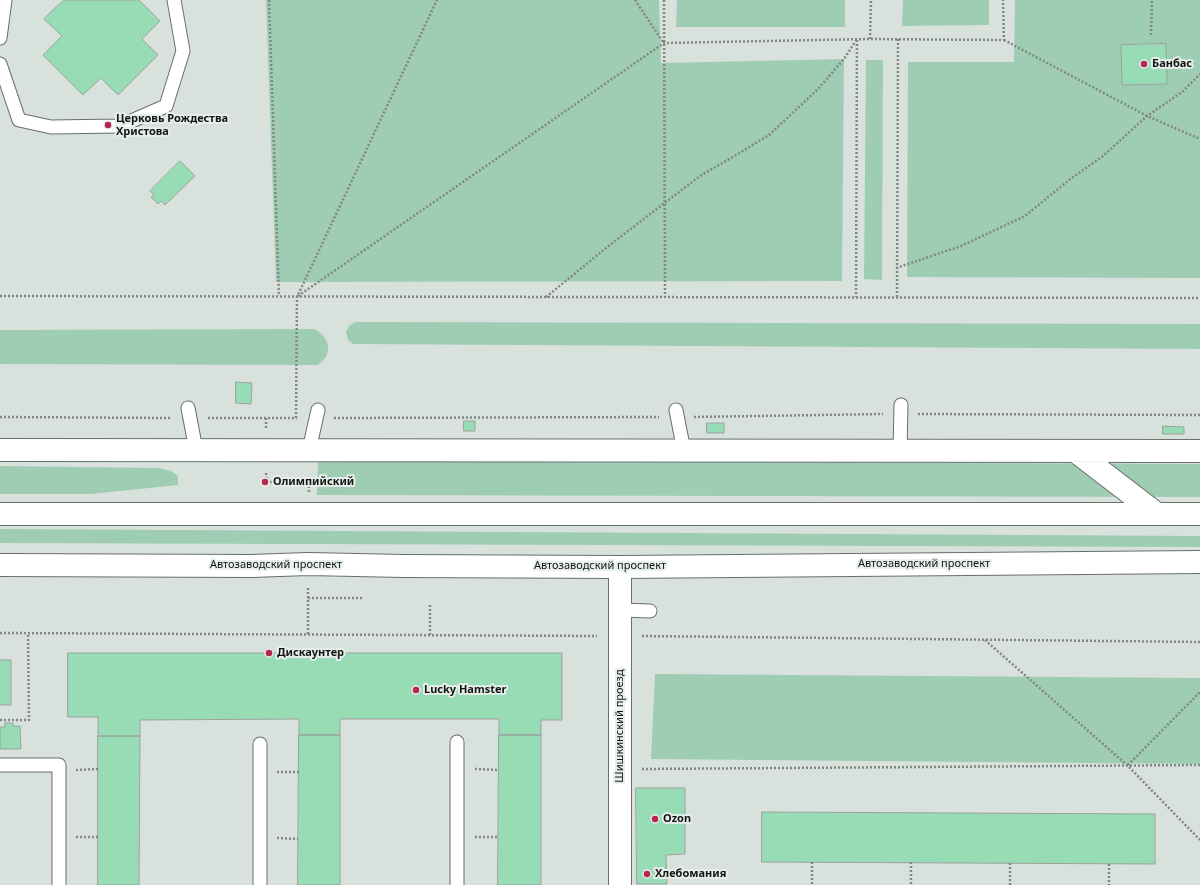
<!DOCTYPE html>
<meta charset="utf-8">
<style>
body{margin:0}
canvas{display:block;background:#d8e1dc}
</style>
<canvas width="1200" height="885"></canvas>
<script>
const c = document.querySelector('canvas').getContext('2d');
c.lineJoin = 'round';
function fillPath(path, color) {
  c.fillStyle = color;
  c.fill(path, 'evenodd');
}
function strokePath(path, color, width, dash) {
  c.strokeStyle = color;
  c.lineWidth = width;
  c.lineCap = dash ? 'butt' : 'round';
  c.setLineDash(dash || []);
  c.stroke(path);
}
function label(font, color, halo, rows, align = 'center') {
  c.font = font + ' "Noto Sans",sans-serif';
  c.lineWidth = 4;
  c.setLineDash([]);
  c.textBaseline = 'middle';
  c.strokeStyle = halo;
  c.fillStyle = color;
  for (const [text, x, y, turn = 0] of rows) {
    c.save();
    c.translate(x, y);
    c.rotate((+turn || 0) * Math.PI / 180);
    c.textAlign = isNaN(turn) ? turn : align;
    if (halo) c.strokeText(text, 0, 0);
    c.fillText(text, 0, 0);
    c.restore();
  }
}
fillPath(new Path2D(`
 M266,0H659L661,63L844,59L842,281L276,282Z
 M677,0H845V27H676Z
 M903,0H989V25L902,26Z
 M1015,0H1200V278L907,277L908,62H1014ZM1166,44L1167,84L1122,85L1121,45Z
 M866,60H883L882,280L864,279Z
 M355,322L1200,324V349L353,344L348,340L346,332L349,326Z
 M314,329C324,334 331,343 327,355C325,359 321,362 318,365L0,364V330Z
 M318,460L1200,464V497L317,495Z
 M0,466L159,468L171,471L178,476V485L91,494H0Z
 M0,529L1200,536V547L0,543Z
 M655,674L1200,678V764L651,759Z`), '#9fcdb3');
const building = new Path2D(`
 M64,0H139L160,21L142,39L158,55L118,95L101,78L83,95L43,55L62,36L44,19Z
 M1166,44L1167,84L1122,85L1121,45Z
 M180,161L195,176L165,205L161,201L158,204L151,197L154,195L150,191Z
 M236,382L252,383L251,404L236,403Z
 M464,421H475V431H464Z
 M707,423H724V433H707Z
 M1163,426L1184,427V434H1163Z
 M68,653H562V720H541V735H499V719H340V735H299V719L140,720V736H98V717H68Z
 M0,660H11V705H0Z
 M5,723H13V726H20L21,749H0V727H5Z
 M299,735H340V885H298Z
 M499,735H541V885H498Z
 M98,736H140L139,885H98Z
 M636,788H685V854L666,855L667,884H637Z
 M762,812L1155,814V864L762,862Z`);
fillPath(building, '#98dcb6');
strokePath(building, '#9ba29e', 1);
const service = new Path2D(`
 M0,38L5,0
 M0,64L19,120L51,127L120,126L166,106L183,51L174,0
 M188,408L196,450
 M676,410L684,451
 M309,450L318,410
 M900,451L901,405
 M620,610L650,611
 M0,765H59V885
 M260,885V744
 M457,885V742`);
const minor = new Path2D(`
 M0,450L1200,451
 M1075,451L1157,514
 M620,567V885`);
const tertiary = new Path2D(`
 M0,514H1200
 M0,565L251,566L308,564L404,566L620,567L1200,562`);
strokePath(service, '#686f6b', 15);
strokePath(minor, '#686f6b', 24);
strokePath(tertiary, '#686f6b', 24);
strokePath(new Path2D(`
 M269,0L279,296
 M635,0L663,42
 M664,0L665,297
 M1151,35L1152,0
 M870,39L871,0
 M1004,40L1147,116L1200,139
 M896,268L961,246L1025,216L1069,180L1103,156L1147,116L1182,92L1200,74
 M0,296L1200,298
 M298,296L664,43L870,39L1004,40L1003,0
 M546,297L611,244L700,176L736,155L769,135L818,89L844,59L857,39L856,297
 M897,297L898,39
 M918,414L1200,415
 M0,417L171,418
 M694,417L883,414
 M208,418H297
 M266,418V428
 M296,418L297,297L437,0
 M334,418L659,417
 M266,473L267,482L309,481V493
 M308,598H364
 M0,633L597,636
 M308,634V586
 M430,635V603
 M642,636L1200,642
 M985,640L1128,766L1200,840
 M0,720H29L28,633
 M1128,765L1200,692
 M475,769L498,770
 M642,769L1200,765
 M76,770L98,769
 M277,772H299
 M76,837H98
 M475,837H498
 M277,838L298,839
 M812,862V885
 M911,862V885
 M1010,863V885
 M1109,864V885`), '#818783', 2.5, [2, 2]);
strokePath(service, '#fff', 13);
strokePath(minor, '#fff', 22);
strokePath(tertiary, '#fff', 22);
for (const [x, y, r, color] of [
 [1144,64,4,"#b62650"],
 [108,125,4,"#b62650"],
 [265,482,4,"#b62650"],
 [269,653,4,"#b62650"],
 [416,690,4,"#b62650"],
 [655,819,4,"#b62650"],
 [647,874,4,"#b62650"]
]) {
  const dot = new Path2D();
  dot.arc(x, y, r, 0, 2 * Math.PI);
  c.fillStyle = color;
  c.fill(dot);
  strokePath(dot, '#e6eee9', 1.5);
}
label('bold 11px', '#121513', '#e6eee9', [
 ["Банбас",1152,64],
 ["Церковь Рождества",116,119],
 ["Христова",116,132],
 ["Олимпийский",273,482],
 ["Дискаунтер",277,653],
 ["Lucky Hamster",424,690],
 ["Ozon",663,819],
 ["Хлебомания",655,874]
], 'left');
label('11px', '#121513', '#e6eee9', [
 ["Автозаводский проспект",924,564],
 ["Автозаводский проспект",276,565],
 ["Автозаводский проспект",600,566],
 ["Шишкинский проезд",620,726,-90]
]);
</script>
